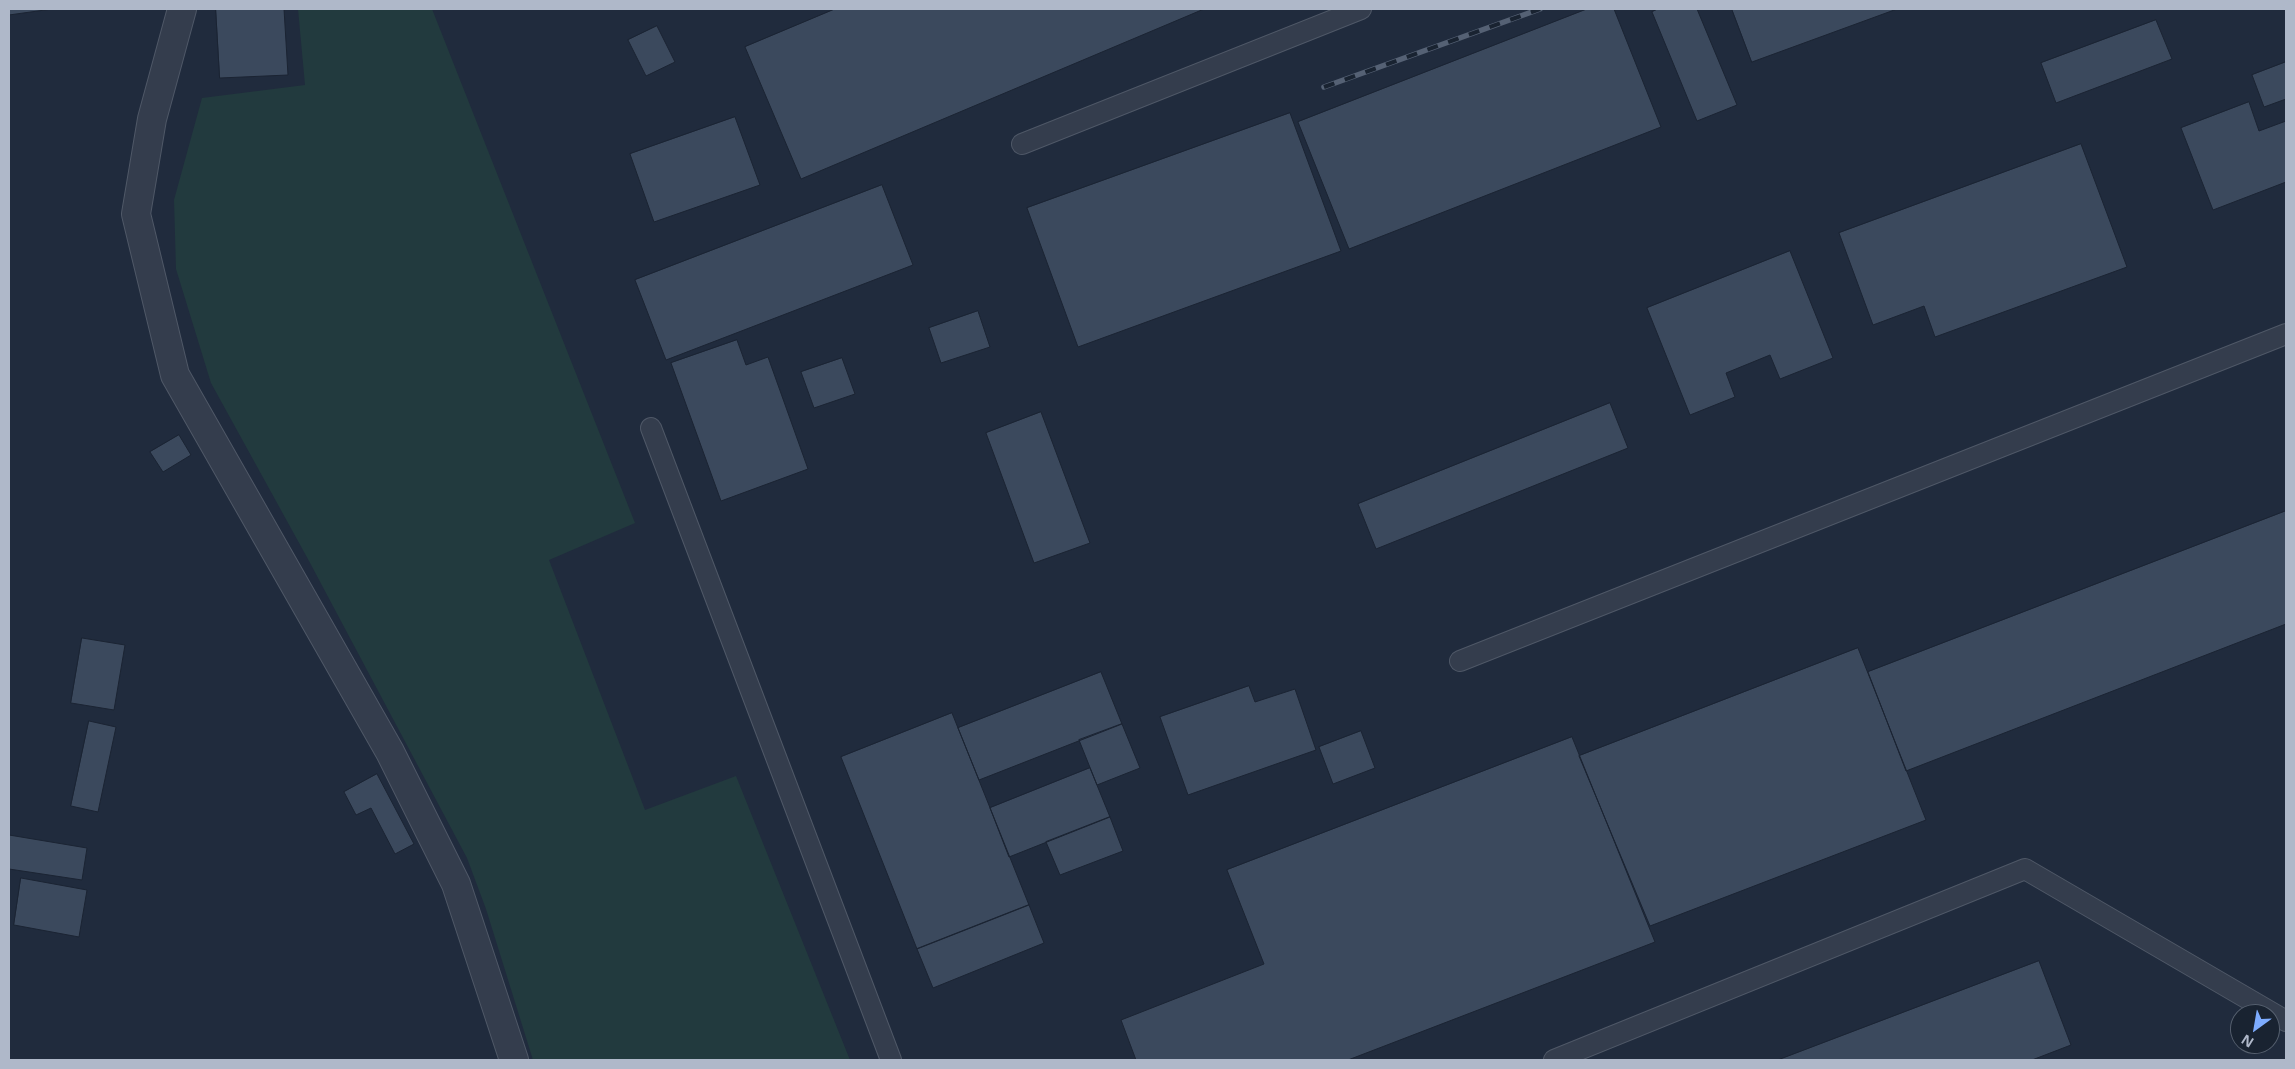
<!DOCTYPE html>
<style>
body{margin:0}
#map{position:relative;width:2295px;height:1069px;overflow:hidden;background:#202b3d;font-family:"Open Sans",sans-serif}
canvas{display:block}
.frame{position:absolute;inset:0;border:10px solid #afb8c9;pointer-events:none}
.north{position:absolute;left:2230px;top:1004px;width:50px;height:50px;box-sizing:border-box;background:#192331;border:1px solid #555f6e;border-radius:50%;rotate:212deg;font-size:14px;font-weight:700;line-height:20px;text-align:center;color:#afb8c9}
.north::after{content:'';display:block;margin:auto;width:18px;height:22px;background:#7dacff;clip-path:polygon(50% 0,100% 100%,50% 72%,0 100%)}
</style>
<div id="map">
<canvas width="2295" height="1069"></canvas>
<div class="frame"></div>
<div class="north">N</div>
</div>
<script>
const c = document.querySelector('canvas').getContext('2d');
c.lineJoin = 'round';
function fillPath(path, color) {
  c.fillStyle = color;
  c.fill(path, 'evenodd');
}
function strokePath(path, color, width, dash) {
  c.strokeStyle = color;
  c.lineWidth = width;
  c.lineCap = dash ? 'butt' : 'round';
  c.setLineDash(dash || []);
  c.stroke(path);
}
fillPath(new Path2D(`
 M298,9H432L635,523L549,560L645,810L736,776L850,1060H533L486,909L467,858L309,561L211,383L176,269L174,200L202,98L305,85Z`), '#223a3e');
const building = new Path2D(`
 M9,9H52L9,15Z
 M216,9H284L288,75L220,78Z
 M835,9H1204L801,179L745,47Z
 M1587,9H1614L1661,127L1349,249L1298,122Z
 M1658,9H1697L1737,105L1697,121L1652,12Z
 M1732,9H1897L1752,62Z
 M2156,20L2172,59L2056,103L2041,63Z
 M657,26L675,62L646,76L628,40Z
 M2286,62V99L2264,107L2252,75Z
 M2249,102L2259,131L2286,121V182L2213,210L2181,128Z
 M1290,113L1341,251L1078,347L1027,208Z
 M735,117L760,185L654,222L630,154Z
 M2081,144L2127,267L1935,337L1924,306L1873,325L1839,233Z
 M882,185L913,265L666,360L635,280Z
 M1790,251L1833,358L1780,379L1770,355L1726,373L1735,397L1690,415L1647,308Z
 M978,311L990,347L941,363L929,328Z
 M737,340L746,365L768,357L808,469L721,501L671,363Z
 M842,358L855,394L814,408L801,372Z
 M1610,403L1628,448L1376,549L1358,504Z
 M1041,412L1090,543L1034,563L986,433Z
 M179,435L191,455L163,472L150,452Z
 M2286,511V624L1906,771L1868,672Z
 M82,638L125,645L114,710L71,703Z
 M1858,648L1926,820L1650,926L1579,756Z
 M1101,672L1122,724L979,780L958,728Z
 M1249,686L1255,702L1295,689L1316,750L1188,795L1160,717Z
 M952,713L1029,905L917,949L841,757Z
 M89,721L116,727L98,812L71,806Z
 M1122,724L1140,768L1097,785L1079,740Z
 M1361,731L1375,768L1333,784L1319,747Z
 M1572,737L1655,942L1348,1060H1136L1121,1020L1264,964L1227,870Z
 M1090,768L1110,817L1009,857L990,808Z
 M377,774L414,844L395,854L371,808L356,815L344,792Z
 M1110,817L1123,851L1060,875L1046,842Z
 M9,835L87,848L82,880L9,869Z
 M21,878L87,890L79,937L14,925Z
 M1029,905L1044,943L933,988L917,949Z
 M2039,961L2071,1045L2032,1060H1778Z`);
fillPath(building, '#3b495d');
strokePath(building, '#1b2433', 1);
const service = new Path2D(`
 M1022,144L1361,9
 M651,428L891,1060
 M1460,661L2286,334
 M1554,1060L2025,869L2286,1021`);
const minor = new Path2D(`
 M182,9L152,119L136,214L175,375L390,752L456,884L514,1060`);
strokePath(service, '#4f5867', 22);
strokePath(minor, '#4f5867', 30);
strokePath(service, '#343d4d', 20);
strokePath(minor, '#343d4d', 28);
const rail = new Path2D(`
 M1324,87L1540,9`);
strokePath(rail, '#556174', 5.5);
strokePath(rail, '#192331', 4, [11]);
</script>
